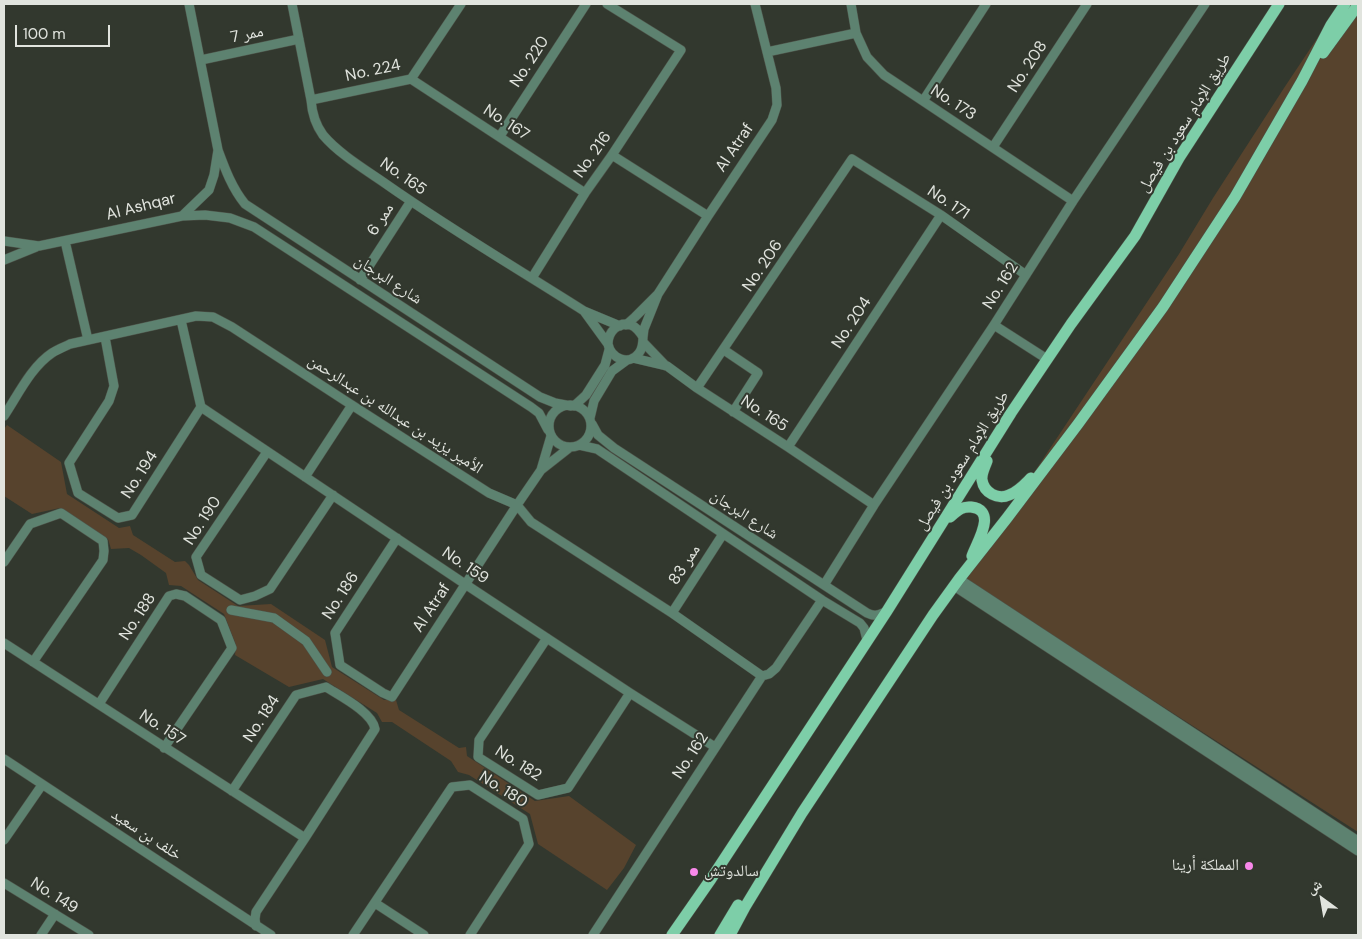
<!DOCTYPE html>
<meta charset="utf-8">
<style>
body{margin:0}
#map{position:relative;width:1362px;height:939px;overflow:hidden;background:#32382e;font-family:"DM Sans","Noto Naskh Arabic",sans-serif}
canvas{display:block}
.frame{position:absolute;inset:0;border:5px solid #e1e4de;pointer-events:none}
.north{position:absolute;left:1297px;top:874px;width:50px;height:50px;-webkit-text-stroke:4px #32382e;paint-order:stroke;rotate:328deg;font-size:14px;font-weight:700;line-height:20px;text-align:center;color:#e1e4de}
.north::after{content:'';display:block;margin:auto;width:18px;height:22px;background:#e1e4de;clip-path:polygon(50% 0,100% 100%,50% 72%,0 100%)}
.scale{position:absolute;left:15px;top:25px;width:95px;height:22px;box-sizing:border-box;border:2px solid #e1e4de;border-top:0;padding-left:6px;font-size:15px;line-height:18px;white-space:nowrap;color:#e1e4de;-webkit-text-stroke:4px #32382e;paint-order:stroke}
</style>
<div id="map">
<canvas width="1362" height="939"></canvas>
<div class="frame"></div>
<div class="north">ش</div>
<div class="scale">100 m</div>
</div>
<script>
const c = document.querySelector('canvas').getContext('2d');
c.lineJoin = 'round';
function fillPath(path, color) {
  c.fillStyle = color;
  c.fill(path, 'evenodd');
}
function strokePath(path, color, width, dash) {
  c.strokeStyle = color;
  c.lineWidth = width;
  c.lineCap = dash ? 'butt' : 'round';
  c.setLineDash(dash || []);
  c.stroke(path);
}
function label(font, color, halo, rows, align = 'center') {
  c.font = font + ' "DM Sans","Noto Naskh Arabic",sans-serif';
  c.lineWidth = 4;
  c.setLineDash([]);
  c.textBaseline = 'middle';
  c.strokeStyle = halo;
  c.fillStyle = color;
  for (const [text, x, y, turn = 0] of rows) {
    c.save();
    c.translate(x, y);
    c.rotate((+turn || 0) * Math.PI / 180);
    c.textAlign = isNaN(turn) ? turn : align;
    if (halo) c.strokeText(text, 0, 0);
    c.fillText(text, 0, 0);
    c.restore();
  }
}
fillPath(new Path2D(`
 M1340,4H1358V832L1028,620L964,578L1179,254L1213,198L1284,88Z
 M7,425L61,462L67,494L119,528L130,526L133,535L175,562L185,561L189,565L198,580L238,606L271,604L325,640L332,667L384,700H396L399,710L459,748L466,747L467,756L535,801L569,796L636,845L624,868L607,890L538,844L530,814L469,775L458,772L451,761L392,722H382L377,713L323,679L289,687L235,655L236,645L224,614L181,586L169,585L166,573L141,555L129,548L111,549L108,539L60,508L32,514L4,496V429Z`), '#57432d');
const minor = new Path2D(`
 M292,4L311,100C312,113 315,124 323,135C339,154 366,170 386,184C450,229 518,269 584,311
 M851,4L856,33L867,57L884,75L1073,201
 M767,52L856,33
 M201,60L299,39
 M411,79L585,193
 M311,100L411,79L461,4
 M923,101L986,4
 M500,136L586,4
 M993,147L1087,4
 M218,150C225,169 232,188 245,204L540,397L555,403L571,406
 M612,155L708,216
 M182,216L205,215L230,218L254,227L531,407L539,413L548,430
 M4,241L39,246L182,216L209,190L214,175L218,150L189,4
 M65,241L88,340
 M4,260L36,247
 M532,278L585,193L612,155L681,50L607,4
 M360,280L411,201
 M658,294L708,216L772,120L777,105L776,88L755,4
 M626,325L635,317L658,294L644,329L643,337
 M994,325L1047,359
 M105,337L114,386L109,401L69,463L78,493L118,518L132,515L201,407L181,320
 M643,342L666,366
 M608,344C608,332 618,321 631,325C636,327 640,332 643,337C643,342 643,348 639,353C629,366 611,359 608,344L584,311L620,326
 M724,350L758,373L733,412
 M633,358L667,366L697,388L788,447L874,505
 M697,388L852,159L941,215L1026,275
 M549 426a21 21 0 1 1 42 0a21 21 0 1 1-42 0Z
 M574,406L586,395L605,365L609,350
 M201,407L465,584L630,693L715,747
 M4,416C18,395 31,367 52,353C58,349 64,347 70,344L196,316L213,317L232,327L344,400L489,493L517,505L531,522L672,613L762,676
 M590,418L594,401L612,371L627,360
 M592,424L598,435L614,448L867,613C875,617 879,615 887,611
 M551,436L541,470L569,448
 M579,445L597,449L822,600L860,623L864,628L867,640
 M788,447L941,215
 M267,452L196,557L201,575L240,600L255,596L270,589L333,495
 M305,477L352,405
 M397,538L335,633L340,665L383,693L392,697L517,505L541,470
 M4,562L30,524L61,513L103,541L104,551L103,560L33,662
 M959,579L1358,841
 M824,585L874,505L994,325L1073,201L1205,4
 M954,586L1358,851
 M231,610L274,618L306,641L327,672
 M672,613L723,534
 M547,638L479,740L478,757L538,795L568,788L630,693
 M4,643L305,838
 M99,704L169,596L176,594L185,596L221,620L232,648L164,748
 M4,759L271,935
 M232,791L296,695L326,687C340,696 372,712 375,729L305,838L256,912L255,919L256,926
 M4,840L42,785
 M4,883L89,935
 M375,903L424,935
 M41,935L55,914
 M353,935L452,787L470,785L523,819L529,844L470,935
 M593,935C650,849 705,762 762,676L769,674L776,668L822,600`);
const major = new Path2D(`
 M1323,53L1358,5
 M987,461C985,467 981,474 982,480C984,493 998,500 1009,495C1018,492 1025,484 1031,478
 M950,517C957,511 962,506 971,507C998,510 977,542 972,556
 M672,935L711,879L887,611L1011,413L1071,324L1135,236L1179,158L1279,4
 M720,935L738,905
 M730,935L745,907L802,813L933,615L959,579L1007,518L1078,424L1163,307L1235,197L1302,81L1331,25L1345,4`);
strokePath(minor, '#4e544a', 10);
strokePath(major, '#4e544a', 12);
strokePath(minor, '#5d8270', 9);
strokePath(major, '#7dcea8', 11);
for (const [x, y, r, color] of [
 [1249,866,5,"#f888ea"],
 [694,872,5,"#f888ea"]
]) {
  const dot = new Path2D();
  dot.arc(x, y, r, 0, 2 * Math.PI);
  c.fillStyle = color;
  c.fill(dot);
  strokePath(dot, '#32382e', 2);
}
label('16px', '#e1e4de', '#32382e', [
 ["ممر 7",247,35,-12],
 ["No. 220",530,62,-57],
 ["No. 208",1028,67,-57],
 ["No. 224",373,71,-12],
 ["No. 173",953,103,33],
 ["No. 167",506,123,33],
 ["طريق الإمام سعود بن فيصل",1185,123,-58],
 ["Al Atraf",735,148,-56],
 ["No. 216",593,155,-55],
 ["No. 165",403,177,35],
 ["No. 171",948,203,34],
 ["Al Ashqar",141,207,-14],
 ["ممر 6",381,220,-57],
 ["No. 206",763,266,-56],
 ["شارع البرجان",388,280,33],
 ["No. 162",1001,286,-58],
 ["No. 204",852,323,-57],
 ["No. 165",764,414,33],
 ["الأمير يزيد بن عبدالله بن عبدالرحمن",395,415,33],
 ["طريق الإمام سعود بن فيصل",963,461,-58],
 ["No. 194",140,475,-57],
 ["شارع البرجان",744,515,33],
 ["No. 190",203,521,-57],
 ["ممر 83",685,565,-57],
 ["No. 159",465,566,34],
 ["No. 186",341,596,-57],
 ["Al Atraf",432,608,-57],
 ["No. 188",138,617,-57],
 ["No. 184",262,719,-57],
 ["No. 157",162,728,33],
 ["No. 162",691,756,-57],
 ["No. 182",518,764,32],
 ["No. 180",503,790,32],
 ["خلف بن سعيد",146,835,33],
 ["No. 149",54,896,32]
]);
label('16px', '#e1e4de', '#32382e', [
 ["المملكة أرينا",1239,866],
 ["سالدوتش",704,872,"left"]
], 'right');
</script>
